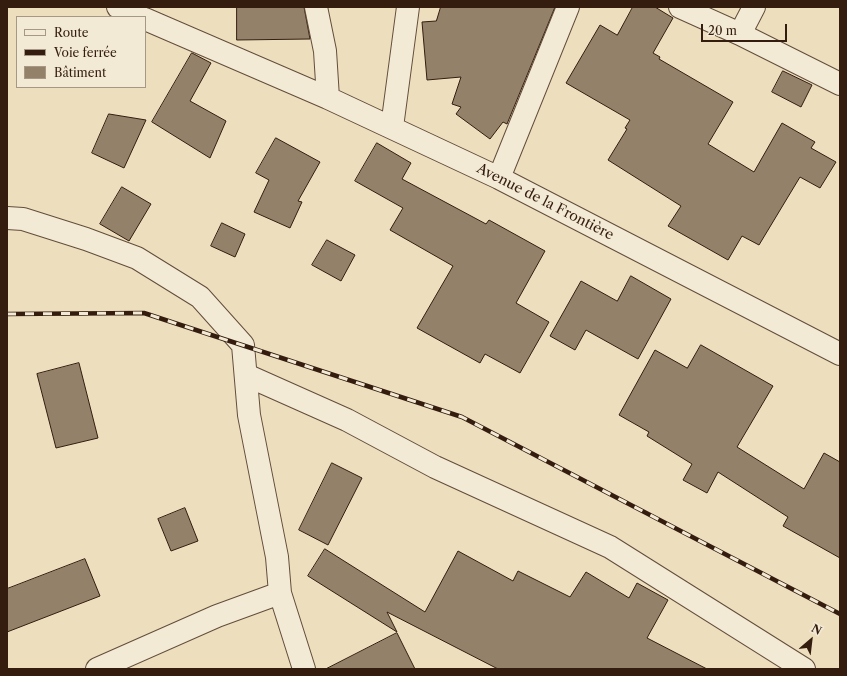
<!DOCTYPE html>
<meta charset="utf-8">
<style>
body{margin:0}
#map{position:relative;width:847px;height:676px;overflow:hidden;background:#eddebe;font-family:"Libre Caslon Text",serif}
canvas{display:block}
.frame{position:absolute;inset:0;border:8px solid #341d0f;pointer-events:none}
.legend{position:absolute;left:16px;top:16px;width:130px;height:72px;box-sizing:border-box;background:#f3ead5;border:1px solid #a79886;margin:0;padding:5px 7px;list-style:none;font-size:12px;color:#341d0f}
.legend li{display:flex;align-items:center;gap:8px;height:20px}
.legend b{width:20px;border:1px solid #a79886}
.north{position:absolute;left:791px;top:620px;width:40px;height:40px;-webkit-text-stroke:3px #f3ead5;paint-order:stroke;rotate:28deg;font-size:11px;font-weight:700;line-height:16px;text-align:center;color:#341d0f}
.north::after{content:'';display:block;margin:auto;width:14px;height:18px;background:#341d0f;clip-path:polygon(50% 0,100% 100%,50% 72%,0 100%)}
.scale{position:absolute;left:701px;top:24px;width:86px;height:18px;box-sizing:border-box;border:2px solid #341d0f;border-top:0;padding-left:5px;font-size:12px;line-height:14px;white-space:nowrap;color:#341d0f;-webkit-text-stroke:3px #f3ead5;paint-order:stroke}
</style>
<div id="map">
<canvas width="847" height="676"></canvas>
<div class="frame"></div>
<ul class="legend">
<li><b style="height:5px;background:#f3ead5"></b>Route</li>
<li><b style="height:5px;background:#341d0f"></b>Voie ferrée</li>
<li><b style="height:11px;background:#94816a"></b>Bâtiment</li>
</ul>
<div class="north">N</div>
<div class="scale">20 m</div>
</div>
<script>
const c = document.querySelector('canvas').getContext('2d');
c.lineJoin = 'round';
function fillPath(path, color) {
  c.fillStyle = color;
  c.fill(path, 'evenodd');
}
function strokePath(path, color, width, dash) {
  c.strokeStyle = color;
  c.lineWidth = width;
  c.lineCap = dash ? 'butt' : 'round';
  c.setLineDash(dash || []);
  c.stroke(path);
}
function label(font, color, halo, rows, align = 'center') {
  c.font = font + ' "Libre Caslon Text",serif';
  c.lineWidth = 3.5;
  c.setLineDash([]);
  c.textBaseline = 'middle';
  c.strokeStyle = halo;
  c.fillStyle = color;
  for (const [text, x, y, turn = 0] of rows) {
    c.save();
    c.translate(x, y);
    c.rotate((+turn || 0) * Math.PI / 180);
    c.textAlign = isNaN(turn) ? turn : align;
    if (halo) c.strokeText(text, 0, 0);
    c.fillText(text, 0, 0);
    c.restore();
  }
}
const building = new Path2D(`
 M237,7H304L310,39L237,40Z
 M441,7H555L507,124L503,122L490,139L456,114L461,107L452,104L461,77L427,80L422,22L436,21Z
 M633,7H655L673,18L653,53L660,57L659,59L733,102L708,144L754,172L782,123L815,142L811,148L836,162L820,188L800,177L759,245L742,236L728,260L668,226L681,206L608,160L627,129L625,128L630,120L566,83L600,25L617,35Z
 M192,53L211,63L190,101L226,121L210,158L152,122Z
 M783,71L812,85L801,107L772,92Z
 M109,114L146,120L124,168L92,153Z
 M276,138L320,162L298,201L302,202L290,228L254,212L269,180L256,173Z
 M377,143L411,163L402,179L486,224L489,220L545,251L516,303L549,322L520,373L485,354L480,363L417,328L453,266L390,230L403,208L355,181Z
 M122,187L151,204L129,241L100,224Z
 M222,223L245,234L235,257L211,246Z
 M327,240L355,255L341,281L312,265Z
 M631,276L671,299L638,359L586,330L575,350L550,336L581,281L617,301Z
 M701,345L773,386L737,447L804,489L824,453L840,462V558L783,526L788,517L718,472L707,493L683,480L692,464L647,436L649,432L619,415L655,350L687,368Z
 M79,363L98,438L56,448L37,374Z
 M332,463L362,478L328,545L299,530Z
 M185,508L198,541L171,551L158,519Z
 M325,549L425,612L458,551L513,581L518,571L570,597L586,572L629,598L637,583L668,600L647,638L707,669H498L387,612L397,632L308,576Z
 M85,559L100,596L7,632V589Z
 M397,633L415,669H326Z`);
fillPath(building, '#94816a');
strokePath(building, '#341d0f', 1);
const minor = new Path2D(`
 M118,7L141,17
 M316,7L325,51L328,98L499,178L840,354
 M680,7L740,34L840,84
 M145,19L328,98
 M740,34L754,7
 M392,127L408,7
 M499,178L568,7
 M7,218L23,219L86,239L137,258L200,297L243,345L249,415L277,557L280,593L304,669
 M246,375L347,420L435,467L610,547L804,669
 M97,669L217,616L280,593`);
strokePath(minor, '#624d3b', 24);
strokePath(minor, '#f3ead5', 22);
const rail = new Path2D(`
 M7,314L144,313L462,417L840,614`);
strokePath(rail, '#341d0f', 4.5);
strokePath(rail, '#f3ead5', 3, [9]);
label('14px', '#341d0f', '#f3ead5', [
 ["Avenue de la Frontière",545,202,27]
]);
</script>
